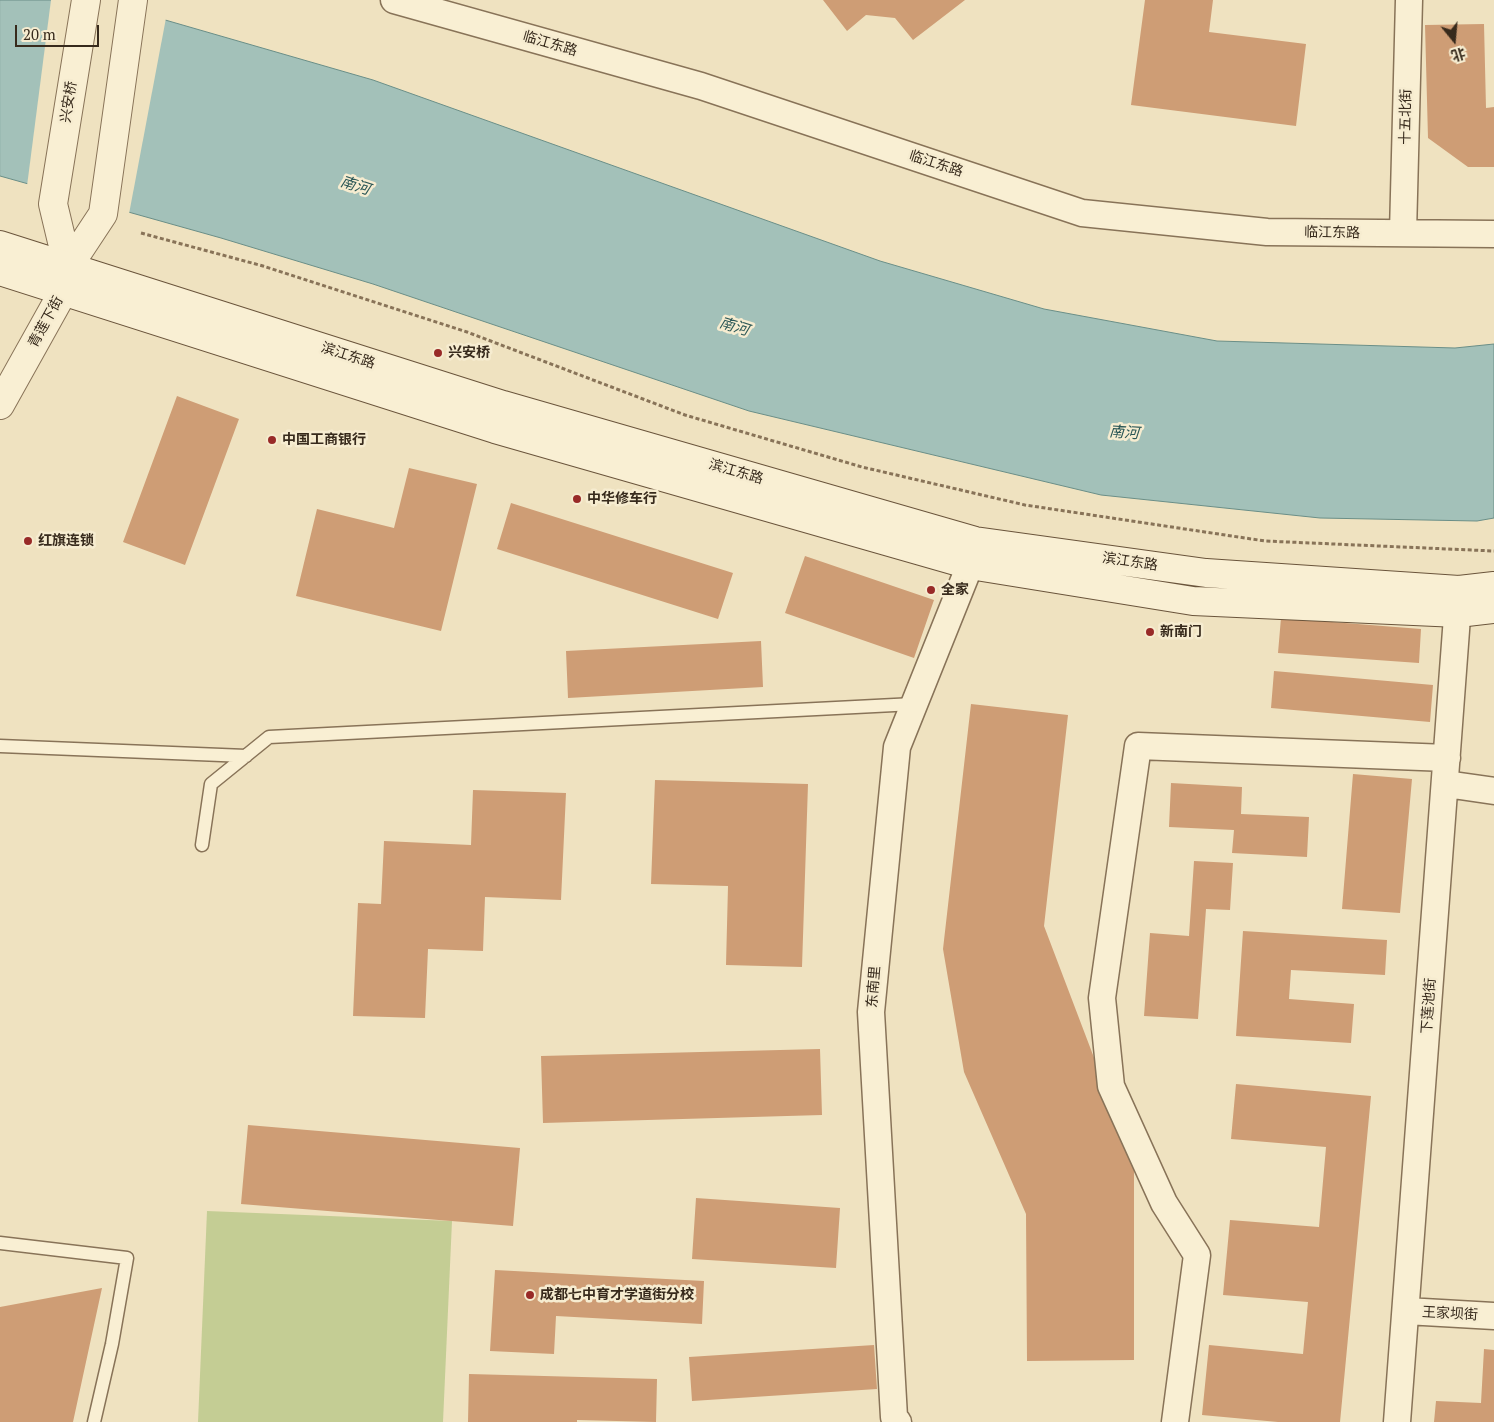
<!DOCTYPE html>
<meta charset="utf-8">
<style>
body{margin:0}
#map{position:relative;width:1494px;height:1422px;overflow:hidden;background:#efe2c0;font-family:"PT Serif","Noto Sans SC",serif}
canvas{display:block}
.north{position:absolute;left:1429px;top:15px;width:50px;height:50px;-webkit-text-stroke:4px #f6ecd0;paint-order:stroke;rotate:163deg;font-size:14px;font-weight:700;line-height:20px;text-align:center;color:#372a1c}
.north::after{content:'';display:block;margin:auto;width:18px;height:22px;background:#372a1c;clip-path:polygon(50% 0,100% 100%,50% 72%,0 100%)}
.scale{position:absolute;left:15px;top:25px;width:84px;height:22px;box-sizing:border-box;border:2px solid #372a1c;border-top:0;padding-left:6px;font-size:15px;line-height:18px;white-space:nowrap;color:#372a1c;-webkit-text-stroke:4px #f6ecd0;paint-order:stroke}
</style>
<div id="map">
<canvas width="1494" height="1422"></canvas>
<div class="north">北</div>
<div class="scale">20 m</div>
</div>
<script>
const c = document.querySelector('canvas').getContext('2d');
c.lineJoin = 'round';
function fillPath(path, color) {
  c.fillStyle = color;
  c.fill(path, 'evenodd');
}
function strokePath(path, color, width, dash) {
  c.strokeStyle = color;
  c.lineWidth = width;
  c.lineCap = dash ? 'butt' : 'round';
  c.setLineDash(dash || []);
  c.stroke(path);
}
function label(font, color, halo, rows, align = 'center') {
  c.font = font + ' "PT Serif","Noto Sans SC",serif';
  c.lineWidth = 5;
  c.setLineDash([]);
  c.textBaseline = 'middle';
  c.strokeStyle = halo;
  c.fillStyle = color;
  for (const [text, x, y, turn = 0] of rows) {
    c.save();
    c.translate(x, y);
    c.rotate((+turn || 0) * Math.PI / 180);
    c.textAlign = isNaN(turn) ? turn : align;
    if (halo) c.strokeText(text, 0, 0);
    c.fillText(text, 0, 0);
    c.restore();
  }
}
fillPath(new Path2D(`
 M207,1211L452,1221L443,1422H198Z`), '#c4cd94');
const water = new Path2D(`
 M0,0H96L373,80L880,261L1044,309L1217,341L1455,348L1494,344V518L1477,521L1320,518L1101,495L749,411L373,284L221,238L0,176Z`);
fillPath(water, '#a3c1b9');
strokePath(water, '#6a8e87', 1);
fillPath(new Path2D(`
 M51,0H105L166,18L129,214L27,186Z`), '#efe2c0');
fillPath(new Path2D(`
 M823,0H965L913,40L895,18L866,15L847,31Z
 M1145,0H1213L1209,32L1306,44L1296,126L1131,105Z
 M1484,24L1486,108L1494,107V167H1468L1428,138L1425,25Z
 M177,396L239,419L185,565L123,542Z
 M409,468L477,484L441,631L296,596L317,509L394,528Z
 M511,503L733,573L718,619L497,549Z
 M805,556L934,600L914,658L785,613Z
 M1281,618L1421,629L1419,663L1278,653Z
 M761,641L763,687L568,698L566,651Z
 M1274,671L1433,685L1430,722L1271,708Z
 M971,704L1068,715L1044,926L1134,1163V1360L1027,1361L1026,1214L964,1072L943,949Z
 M1353,774L1412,779L1400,913L1342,909Z
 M655,780L808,784L802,967L726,965L728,886L651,884Z
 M1171,783L1242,787L1241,814L1309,817L1307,857L1232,853L1234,830L1169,827Z
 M473,790L566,793L561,900L485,897L483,951L428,949L425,1018L353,1016L358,903L381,904L384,841L471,845Z
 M1194,861L1233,863L1230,910L1206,909L1198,1019L1144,1016L1150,933L1189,936Z
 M1243,931L1387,940L1385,975L1291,970L1289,999L1354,1004L1351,1043L1236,1036Z
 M820,1049L822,1115L543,1123L541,1056Z
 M1236,1084L1371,1096L1340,1422H1278L1202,1415L1209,1345L1303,1354L1308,1302L1223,1295L1230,1220L1319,1227L1326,1147L1231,1139Z
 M248,1125L520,1148L513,1226L241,1204Z
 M696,1198L840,1208L836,1268L692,1259Z
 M495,1270L704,1281L702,1324L556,1316L554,1354L490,1351Z
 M102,1288L73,1422H0V1307Z
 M874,1345L877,1389L692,1401L689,1357Z
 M1484,1349L1494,1350V1422H1434L1436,1401L1481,1403Z
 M469,1374L657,1379L656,1422L577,1420V1422H468Z`), '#ce9d75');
const service = new Path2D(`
 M0,746L246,756
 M202,845L211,784L269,737L914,704
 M0,1243L127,1258L112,1344L94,1422`);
const minor = new Path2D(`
 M394,0L701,86L1082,213L1267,232L1494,234
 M1403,233L1409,0
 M1446,784L1494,791
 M1406,1311L1494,1316
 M898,1422L894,1417L871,1012L897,747L970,565
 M1175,1422L1197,1255L1164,1203L1111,1086L1102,998L1138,746L1447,758
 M1397,1422L1459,590`);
const tertiary = new Path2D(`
 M68,267L103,214L133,0
 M0,405L63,292L68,267L53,204L86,0`);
const secondary = new Path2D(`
 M0,245L503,405L975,541L1206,573L1459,590L1494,586
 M0,271L495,429L970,565L1193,601L1458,613L1494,609`);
strokePath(service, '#887358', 15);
strokePath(minor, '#887358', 29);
strokePath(tertiary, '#887358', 30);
strokePath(secondary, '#6a543b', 30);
strokePath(new Path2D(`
 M141,233L263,266L467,332L685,415L862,467L1025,505L1265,541L1494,551`), '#887358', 3, [4, 2.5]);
strokePath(service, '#f9efd3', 12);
strokePath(minor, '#f9efd3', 26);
strokePath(tertiary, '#f9efd3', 28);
strokePath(secondary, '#f9efd3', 28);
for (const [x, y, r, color] of [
 [438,353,5,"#982a27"],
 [272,440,5,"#982a27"],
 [577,499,5,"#982a27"],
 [28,541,5,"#982a27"],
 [931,590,5,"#982a27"],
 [1150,632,5,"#982a27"],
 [530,1295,5,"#982a27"]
]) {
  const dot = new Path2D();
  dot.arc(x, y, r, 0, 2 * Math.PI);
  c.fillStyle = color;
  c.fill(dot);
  strokePath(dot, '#f6ecd0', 2);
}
label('14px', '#372a1c', '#f6ecd0', [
 ["临江东路",550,44,16],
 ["兴安桥",69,102,-81],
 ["十五北街",1406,117,-89],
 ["临江东路",936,164,18],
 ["临江东路",1332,233,1],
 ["青莲下街",46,322,-61],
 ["滨江东路",348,356,18],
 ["滨江东路",736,472,16],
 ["滨江东路",1130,562,8],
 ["东南里",874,987,-85],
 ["下莲池街",1429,1006,-86],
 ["王家坝街",1450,1314,3]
]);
label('bold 14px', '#372a1c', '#f6ecd0', [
 ["兴安桥",448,353],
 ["中国工商银行",282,440],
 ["中华修车行",587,499],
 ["红旗连锁",38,541],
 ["全家",941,590],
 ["新南门",1160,632],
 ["成都七中育才学道街分校",540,1295]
], 'left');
label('italic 15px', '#2b5756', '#f6ecd0', [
 ["南河",355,186,18],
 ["南河",734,327,17],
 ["南河",1124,433,4]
]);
</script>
